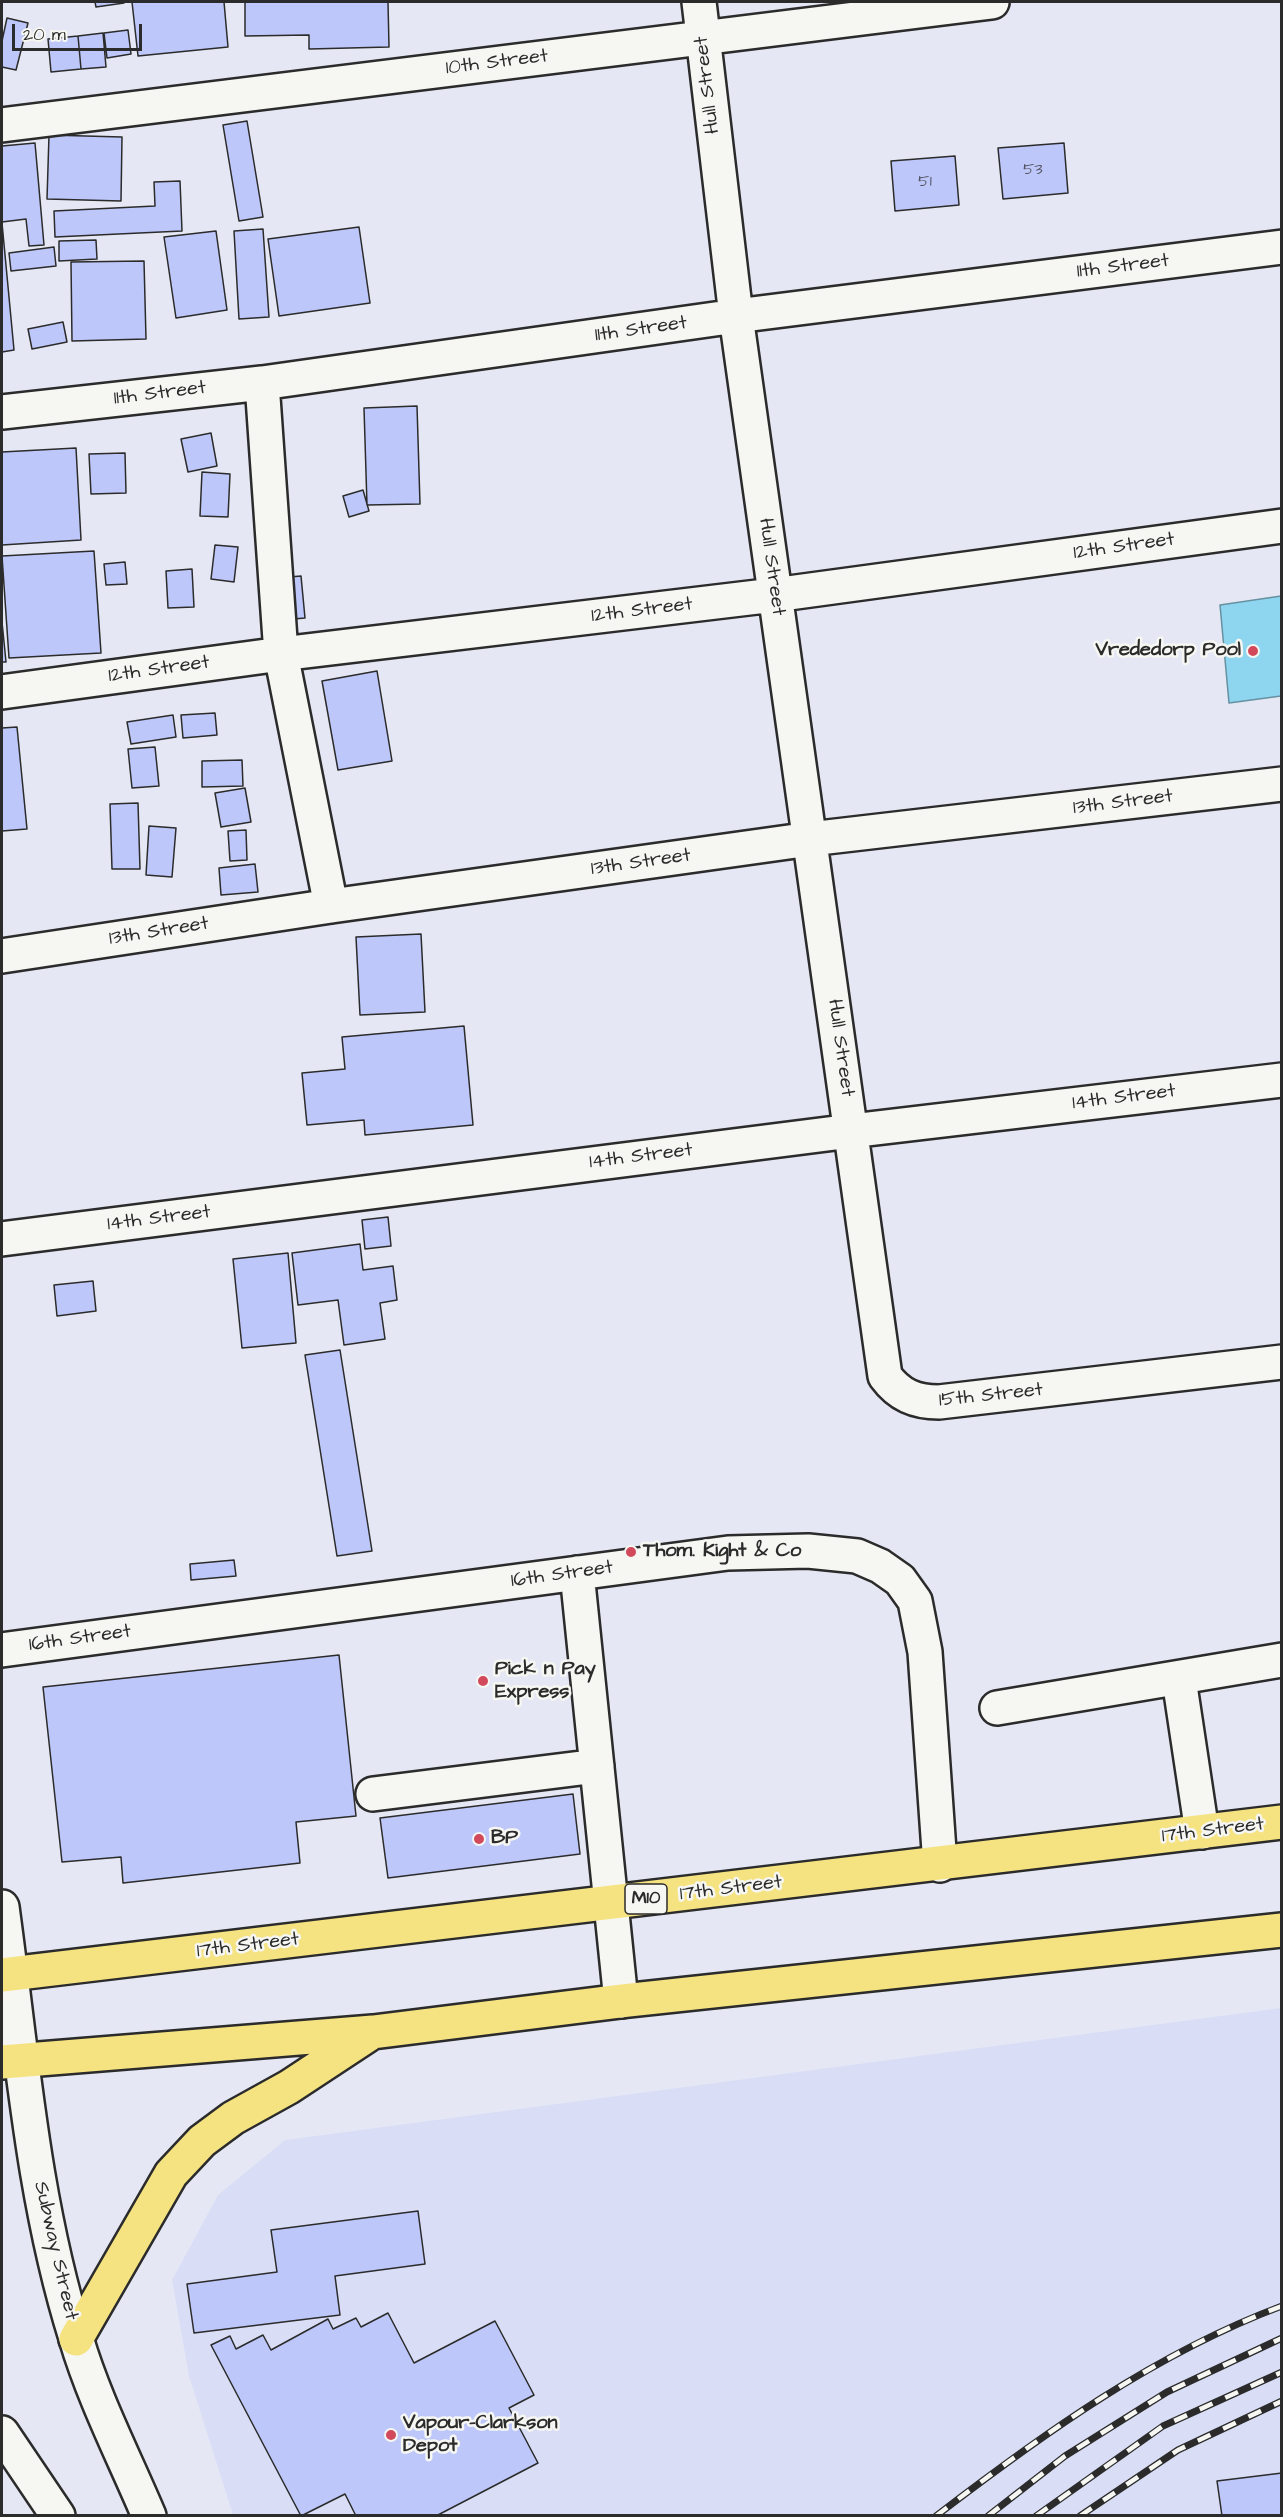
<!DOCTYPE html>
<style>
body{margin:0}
#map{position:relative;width:1283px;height:2517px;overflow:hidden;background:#e5e8f4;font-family:"Architects Daughter",sans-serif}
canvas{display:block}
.frame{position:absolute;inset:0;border:3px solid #2b2b2b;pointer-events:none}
.scale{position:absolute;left:12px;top:24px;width:130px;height:27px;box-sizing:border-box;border:3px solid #2b2b2b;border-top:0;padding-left:8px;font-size:18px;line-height:21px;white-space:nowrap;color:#2b2b2b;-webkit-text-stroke:4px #f6f6f2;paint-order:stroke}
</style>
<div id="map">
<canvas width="1283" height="2517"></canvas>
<div class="frame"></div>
<div class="scale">20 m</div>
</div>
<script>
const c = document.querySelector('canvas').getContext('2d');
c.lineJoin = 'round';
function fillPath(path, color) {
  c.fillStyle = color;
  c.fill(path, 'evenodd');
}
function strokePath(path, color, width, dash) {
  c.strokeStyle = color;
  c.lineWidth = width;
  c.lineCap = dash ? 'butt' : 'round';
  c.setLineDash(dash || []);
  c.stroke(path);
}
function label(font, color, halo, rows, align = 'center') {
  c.font = font + ' "Architects Daughter",sans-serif';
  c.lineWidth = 5;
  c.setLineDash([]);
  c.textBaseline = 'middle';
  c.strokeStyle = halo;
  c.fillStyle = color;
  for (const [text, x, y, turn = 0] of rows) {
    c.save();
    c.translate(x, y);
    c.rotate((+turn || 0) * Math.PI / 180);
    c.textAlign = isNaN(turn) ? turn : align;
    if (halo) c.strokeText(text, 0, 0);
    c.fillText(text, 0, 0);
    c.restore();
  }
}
fillPath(new Path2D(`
 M1281,2008V2515H233L189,2376L172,2280L218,2195L285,2140Z`), '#d9def6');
const water = new Path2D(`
 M1281,596V696L1229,703L1220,605Z`);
fillPath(water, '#8ed5f0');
strokePath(water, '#6691a1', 1.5);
const building = new Path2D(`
 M95,2H124V3L96,7Z
 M132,2H224L228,47L138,56Z
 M245,2H388L389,47L309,49V35L245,36Z
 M7,18L28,23L16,70L2,67V41Z
 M128,30L131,54L107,58L104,33Z
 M103,33L106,67L81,69L78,36Z
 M78,36L81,69L51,72L48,39Z
 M247,121L263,217L239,221L223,125Z
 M49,135L122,137L121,201L47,199Z
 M35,143L44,245L29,246L26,219L2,222V146Z
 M1064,143L1068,193L1003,199L998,148Z
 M955,156L959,205L895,211L891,161Z
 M180,181L182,231L55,237L54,211L155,206L154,182Z
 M2,223L14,350L2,352Z
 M359,227L370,303L279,316L268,239Z
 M263,229L269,317L239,319L234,231Z
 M216,231L227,310L176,318L164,237Z
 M96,240L97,259L59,261V241Z
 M54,247L56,266L11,271L9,253Z
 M144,261L146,339L72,341L71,262Z
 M63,322L67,342L32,349L28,329Z
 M417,406L420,504L367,505L364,408Z
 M211,433L217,466L188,472L181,439Z
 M76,448L81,540L2,545V452Z
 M125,453L126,493L91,494L89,454Z
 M202,472L230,474L228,517L200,516Z
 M363,490L369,511L349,517L343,496Z
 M215,545L238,547L234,582L211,579Z
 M94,551L101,653L9,658L2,556Z
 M125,562L127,584L106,585L104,564Z
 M192,569L194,607L168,608L166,571Z
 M301,576L305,618L282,620L278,578Z
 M2,622L6,662H2Z
 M377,671L392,761L338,770L322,681Z
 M215,713L217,735L183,738L181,715Z
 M173,715L176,737L131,744L127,722Z
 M17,727L27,829L2,831V728Z
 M155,747L159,786L132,788L128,749Z
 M242,760L243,786L202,787V761Z
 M245,788L251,822L221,827L215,793Z
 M138,803L140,869H112L110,804Z
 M149,826L176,828L172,877L146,875Z
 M246,830L247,860L230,861L228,831Z
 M255,864L258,892L221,895L219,868Z
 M421,934L425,1012L360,1015L356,937Z
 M464,1026L473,1125L365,1135L364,1120L307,1125L302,1073L345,1069L342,1037Z
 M388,1217L391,1246L365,1249L362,1220Z
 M360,1244L363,1270L393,1266L397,1300L380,1303L385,1339L344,1345L338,1300L298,1305L292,1253Z
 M288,1253L296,1343L242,1348L233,1259Z
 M93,1281L96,1311L57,1316L54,1285Z
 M340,1350L372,1551L337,1556L305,1355Z
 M234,1560L236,1576L191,1580L190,1564Z
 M339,1655L356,1816L296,1822L300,1863L123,1883L121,1857L62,1862L43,1687Z
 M573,1794L580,1854L388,1878L380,1818Z
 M418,2211L425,2264L335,2276L340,2315L194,2333L187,2284L277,2272L271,2230Z
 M388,2313L414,2363L495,2321L534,2395L509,2408L538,2463L436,2516H356L345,2494L301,2516L211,2345L230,2336L236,2349L263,2335L271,2350L328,2319L333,2329L356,2318L361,2327Z
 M1282,2473V2516H1222L1217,2481Z`);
fillPath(building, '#bec7f9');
strokePath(building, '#2b2b2b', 1.5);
const minor = new Path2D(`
 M699,2L736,316L885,1376C899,1395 915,1402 939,1402L1282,1362
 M2,125L992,2
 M262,383L281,654L331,906
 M2,412L262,383L736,316L1282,247
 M2,692L281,654L774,595L1282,526
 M2,956L331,906L810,839L1282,784
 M2,1239L851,1131L1282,1080
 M577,1573L621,2001
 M2,1650L728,1553L808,1551L857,1556L880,1566L900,1580L915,1601L925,1652L940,1865
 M1179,1679L1202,1832
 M997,1708L1282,1660
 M373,1794L597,1766
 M2,1907C22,2052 32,2198 76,2338C94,2399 124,2457 149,2516
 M2,2433L58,2516`);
const major = new Path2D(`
 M2,1975L1282,1822
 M2,2062L373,2032L621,2001L1282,1930
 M76,2339L171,2174L202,2141L233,2118L289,2087L371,2033`);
strokePath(minor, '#2b2b2b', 38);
strokePath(major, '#2b2b2b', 38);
strokePath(minor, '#f6f6f2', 33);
strokePath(major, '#f5e382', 33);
const rail = new Path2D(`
 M936,2516C1043,2434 1154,2354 1282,2306
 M988,2516L1065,2456L1167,2392L1282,2338
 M1036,2516L1163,2426L1282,2372
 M1080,2516L1178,2450L1282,2401`);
strokePath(rail, '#2b2b2b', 7);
strokePath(rail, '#f6f6f2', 4.5, [14]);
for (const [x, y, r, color] of [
 [1253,651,6,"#d1495b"],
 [631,1552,6,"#d1495b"],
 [483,1681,6,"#d1495b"],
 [479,1839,6,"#d1495b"],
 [391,2435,6,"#d1495b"]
]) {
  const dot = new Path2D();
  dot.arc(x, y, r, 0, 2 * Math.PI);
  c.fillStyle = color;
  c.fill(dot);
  strokePath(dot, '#f6f6f2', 2);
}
label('16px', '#50525e', null, [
 ["53",1033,171],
 ["51",925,183]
]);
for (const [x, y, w] of [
 [646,1899,42]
]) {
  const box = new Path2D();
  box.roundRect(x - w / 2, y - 15, w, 30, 4.5);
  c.fillStyle = '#f6f6f2';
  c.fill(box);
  strokePath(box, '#2b2b2b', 1.5);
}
label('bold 18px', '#2b2b2b', null, [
 ["M10",646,1899]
]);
label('20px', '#2b2b2b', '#f6f6f2', [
 ["10th Street",497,63,-7],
 ["Hull Street",708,85,-97],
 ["11th Street",1123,267,-7],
 ["11th Street",641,330,-8],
 ["11th Street",160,394,-7],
 ["12th Street",1124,547,-8],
 ["Hull Street",771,567,82],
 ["12th Street",642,611,-7],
 ["12th Street",159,670,-8],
 ["13th Street",1123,803,-7],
 ["13th Street",641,863,-8],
 ["13th Street",159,932,-9],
 ["Hull Street",840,1048,82],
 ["14th Street",1124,1098,-7],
 ["14th Street",641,1157,-7],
 ["14th Street",159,1219,-7],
 ["15th Street",991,1396,-6],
 ["16th Street",562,1575,-8],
 ["16th Street",80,1639,-8],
 ["17th Street",1213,1831,-7],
 ["17th Street",731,1889,-7],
 ["17th Street",248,1946,-7],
 ["Subway Street",55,2251,77]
]);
label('bold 20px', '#2b2b2b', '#f6f6f2', [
 ["Vrededorp Pool",1241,651,"right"],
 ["Thom. Kight & Co",643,1552],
 ["Pick n Pay",495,1670],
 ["Express",495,1693],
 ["BP",491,1839],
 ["Vapour-Clarkson",403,2424],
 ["Depot",403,2447]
], 'left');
</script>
